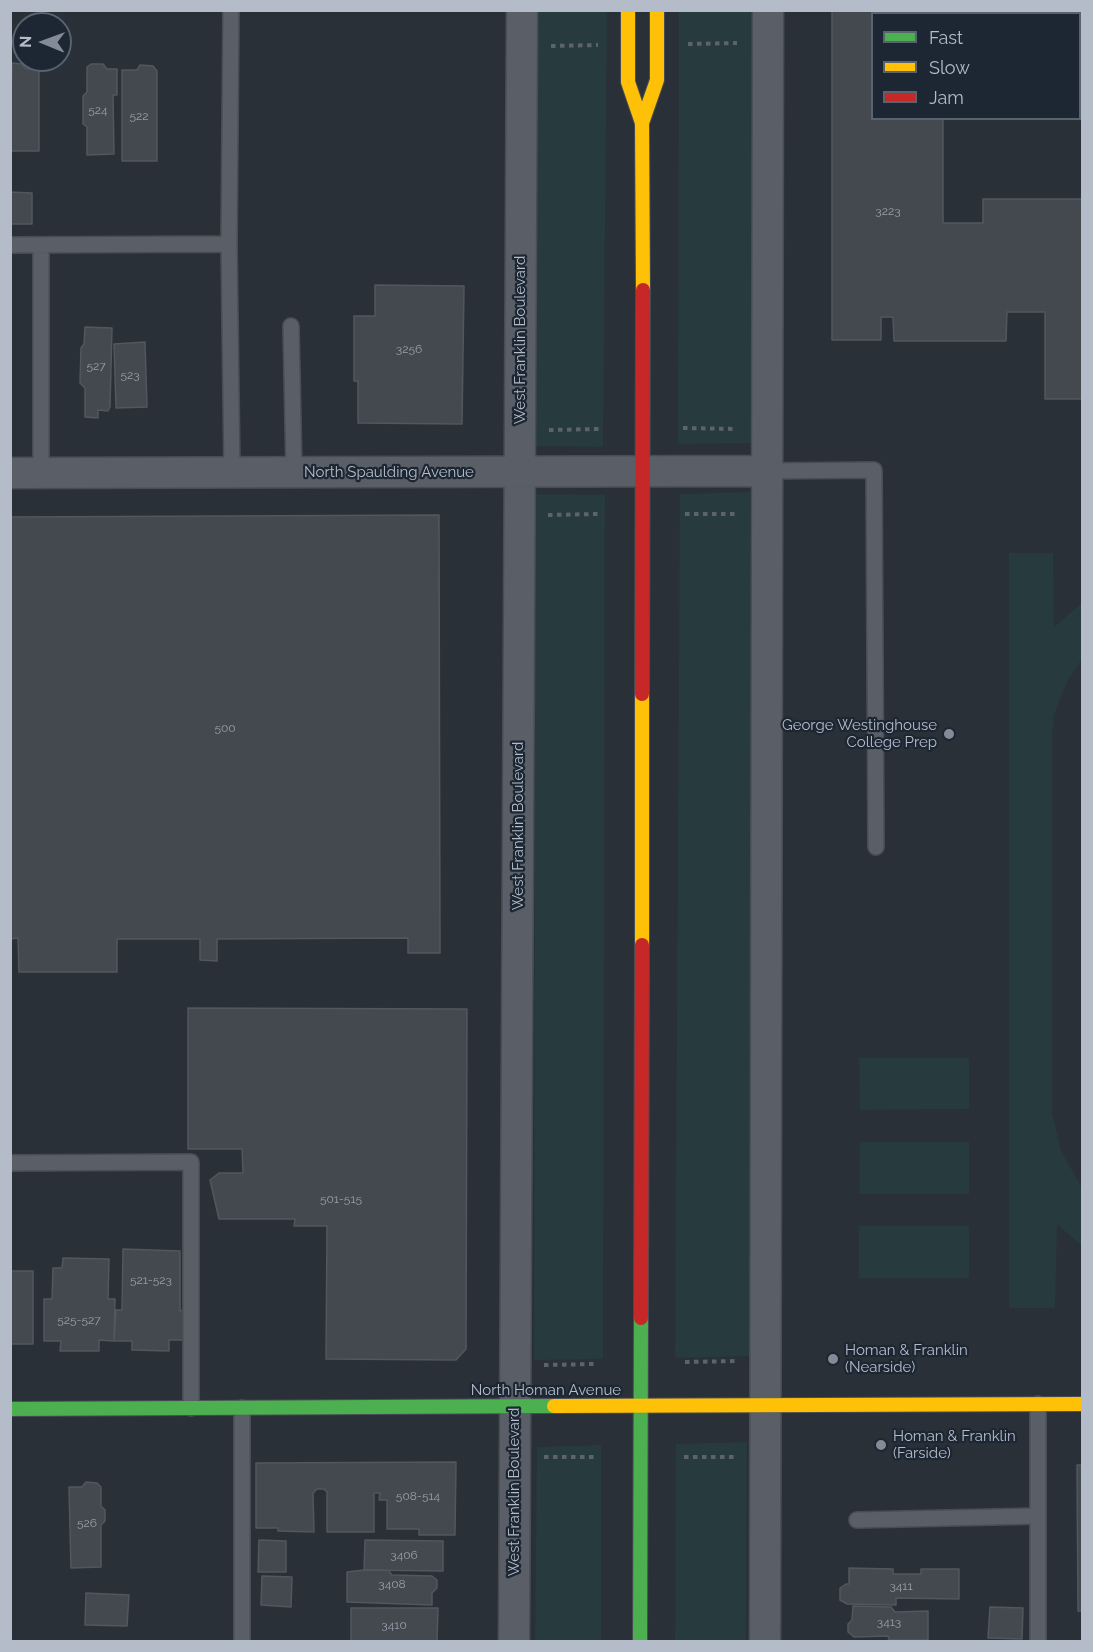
<!DOCTYPE html>
<style>
body{margin:0}
#map{position:relative;width:1093px;height:1652px;overflow:hidden;background:#2a3038;font-family:Raleway,sans-serif}
canvas{display:block}
.frame{position:absolute;inset:0;border:12px solid #b4bcc9;pointer-events:none}
.legend{position:absolute;left:871px;top:12px;width:210px;height:108px;box-sizing:border-box;background:#1d2633;border:2px solid #59626f;margin:0;padding:8px 10px;list-style:none;font-size:18px;color:#b4bcc9}
.legend li{display:flex;align-items:center;gap:12px;height:30px}
.legend b{width:30px;border:2px solid #59626f}
.north{position:absolute;left:12px;top:12px;width:60px;height:60px;box-sizing:border-box;background:#1d2633;border:2px solid #59626f;border-radius:50%;rotate:271deg;font-size:16px;font-weight:700;line-height:24px;text-align:center;color:#b4bcc9}
.north::after{content:'';display:block;margin:auto;width:21px;height:27px;background:#848b96;clip-path:polygon(50% 0,100% 100%,50% 72%,0 100%)}
</style>
<div id="map">
<canvas width="1093" height="1652"></canvas>
<div class="frame"></div>
<ul class="legend">
<li><b style="height:8px;background:#4caf50"></b>Fast</li>
<li><b style="height:8px;background:#ffc107"></b>Slow</li>
<li><b style="height:8px;background:#c62828"></b>Jam</li>
</ul>
<div class="north">N</div>
</div>
<script>
const c = document.querySelector('canvas').getContext('2d');
c.lineJoin = 'round';
function fillPath(path, color) {
  c.fillStyle = color;
  c.fill(path, 'evenodd');
}
function strokePath(path, color, width, dash) {
  c.strokeStyle = color;
  c.lineWidth = width;
  c.lineCap = dash ? 'butt' : 'round';
  c.setLineDash(dash || []);
  c.stroke(path);
}
function label(font, color, halo, rows, align = 'center') {
  c.font = font + ' Raleway,sans-serif';
  c.lineWidth = 4.5;
  c.setLineDash([]);
  c.textBaseline = 'middle';
  c.strokeStyle = halo;
  c.fillStyle = color;
  for (const [text, x, y, turn = 0] of rows) {
    c.save();
    c.translate(x, y);
    c.rotate((+turn || 0) * Math.PI / 180);
    c.textAlign = isNaN(turn) ? turn : align;
    if (halo) c.strokeText(text, 0, 0);
    c.fillText(text, 0, 0);
    c.restore();
  }
}
fillPath(new Path2D(`
 M538,11H607L603,447L536,446Z
 M679,11H752V443L678,444Z
 M750,492L752,1356L675,1358L680,494Z
 M535,494L605,495L603,1359L534,1360Z
 M1009,553H1053L1054,627L1082,603V659L1069,678L1061,696L1054,715L1052,734V1113L1061,1151L1082,1188V1246L1057,1224L1055,1308H1009Z
 M859,1058H969V1109L860,1110Z
 M860,1142H969V1194H859Z
 M859,1226H969V1278H859Z
 M747,1442L746,1641H675L676,1444Z
 M601,1445V1641H535L537,1447Z`), '#273a3e');
const building = new Path2D(`
 M832,10H943V14H872V118H943V223H983V199H1082V399H1045V312H1007L1006,341H894L893,317H881V340H832Z
 M12,63L22,64L26,69L39,68V151H10Z
 M91,64H103L107,69H117V95H113L114,154L87,155V127L83,124V96L87,92V67Z
 M140,65L153,66L157,71V161H122V70H137Z
 M10,192L32,193V224H10Z
 M375,285L464,286L462,424L358,423V381H354V316H375Z
 M85,327L112,328L110,407L108,411L98,410V418L85,417V388L80,383L81,348L84,344Z
 M145,342L147,407L116,408L114,344Z
 M439,515L440,953H408V938L217,939V961L200,960V939H117V972H19L18,938L10,939V517Z
 M188,1008L467,1009L466,1349L456,1360L326,1359L327,1226H294L295,1219H219L210,1180L219,1173H243L242,1149H188Z
 M123,1249L180,1251V1311L184,1310V1340H169V1351L132,1350V1341H114L116,1310H122Z
 M63,1258L109,1259L108,1299H115L114,1341L99,1340V1351H60L61,1341H44V1299H52L53,1268H62Z
 M10,1271H33V1344H10Z
 M456,1462L455,1535H419V1529H387V1500H379L380,1493H374V1532H327V1492L324,1489H317L313,1493L314,1532L278,1531V1528H256V1463Z
 M1077,1465H1082V1611H1078Z
 M86,1482L97,1483L101,1487V1506L105,1510V1521L101,1525V1567L71,1568L69,1487H82Z
 M259,1540L286,1541V1572H258Z
 M365,1540L443,1541V1571L364,1570Z
 M849,1568L893,1569V1574H921V1569H959V1599L896,1598V1605L847,1604L840,1600V1588L846,1584H849Z
 M364,1570H388L392,1575L432,1576L437,1580V1588L432,1593V1605L347,1602V1572Z
 M262,1576L292,1577L291,1607L261,1605Z
 M86,1593L129,1595L127,1626L85,1625Z
 M853,1606L891,1607L895,1612L928,1611V1640H889L888,1636L854,1637L848,1632V1624L852,1620Z
 M990,1607L1023,1608L1022,1639L988,1638Z
 M351,1608H438L437,1641H351Z`);
fillPath(building, '#444950');
strokePath(building, '#52575f', 1.5);
const lane = new Path2D(`
 M231,10L229,244L232,472
 M10,245L229,244
 M41,245V473
 M291,326L294,472
 M768,471L874,470L876,847
 M10,1163L191,1162V1408
 M1038,1404V1642
 M242,1408V1642
 M857,1520L1038,1516`);
const street = new Path2D(`
 M10,473L768,471
 M514,1642L522,10
 M765,1642L768,10`);
const fast = new Path2D(`
 M10,1409L554,1406
 M640,1642L641,1318`);
const slow = new Path2D(`
 M628,10V82L642,123L643,290
 M642,123L657,80V10
 M642,945V694
 M554,1406L1082,1404`);
const jam = new Path2D(`
 M642,694L643,290
 M641,1318L642,945`);
strokePath(lane, '#484c53', 18);
strokePath(street, '#484c53', 33);
strokePath(fast, '#484c53', 16);
strokePath(slow, '#484c53', 16);
strokePath(jam, '#484c53', 16);
strokePath(new Path2D(`
 M688,44L737,43
 M551,46L598,45
 M683,428L737,429
 M549,430L599,429
 M685,514H737
 M548,515L598,514
 M685,1362L737,1361
 M544,1365L595,1364
 M544,1457H595
 M684,1457H736`), '#5d636a', 4, [4.5, 4.5]);
strokePath(lane, '#5a5e66', 15);
strokePath(street, '#5a5e66', 30);
strokePath(fast, '#4caf50', 14);
strokePath(slow, '#ffc107', 14);
strokePath(jam, '#c62828', 14);
for (const [x, y, r, color] of [
 [949,734,6,"#848b96"],
 [833,1359,6,"#848b96"],
 [881,1445,6,"#848b96"]
]) {
  const dot = new Path2D();
  dot.arc(x, y, r, 0, 2 * Math.PI);
  c.fillStyle = color;
  c.fill(dot);
  strokePath(dot, '#1d2633', 2);
}
label('12px', '#989fab', null, [
 ["524",98,110],
 ["522",139,116],
 ["3223",888,211],
 ["3256",409,349],
 ["527",96,366],
 ["523",130,375],
 ["500",225,728],
 ["501-515",341,1199],
 ["521-523",151,1280],
 ["525-527",79,1320],
 ["508-514",418,1496],
 ["526",87,1523],
 ["3406",404,1555],
 ["3408",392,1584],
 ["3411",901,1586],
 ["3413",889,1622],
 ["3410",394,1625]
]);
label('15px', '#b4bcc9', '#1d2633', [
 ["West Franklin Boulevard",520,340,-90],
 ["North Spaulding Avenue",389,472],
 ["West Franklin Boulevard",518,826,-90],
 ["North Homan Avenue",546,1390],
 ["West Franklin Boulevard",514,1492,-90]
]);
label('15px', '#b4bcc9', '#1d2633', [
 ["George Westinghouse",937,725,"right"],
 ["College Prep",937,742,"right"],
 ["Homan & Franklin",845,1350],
 ["(Nearside)",845,1367],
 ["Homan & Franklin",893,1436],
 ["(Farside)",893,1453]
], 'left');
</script>
